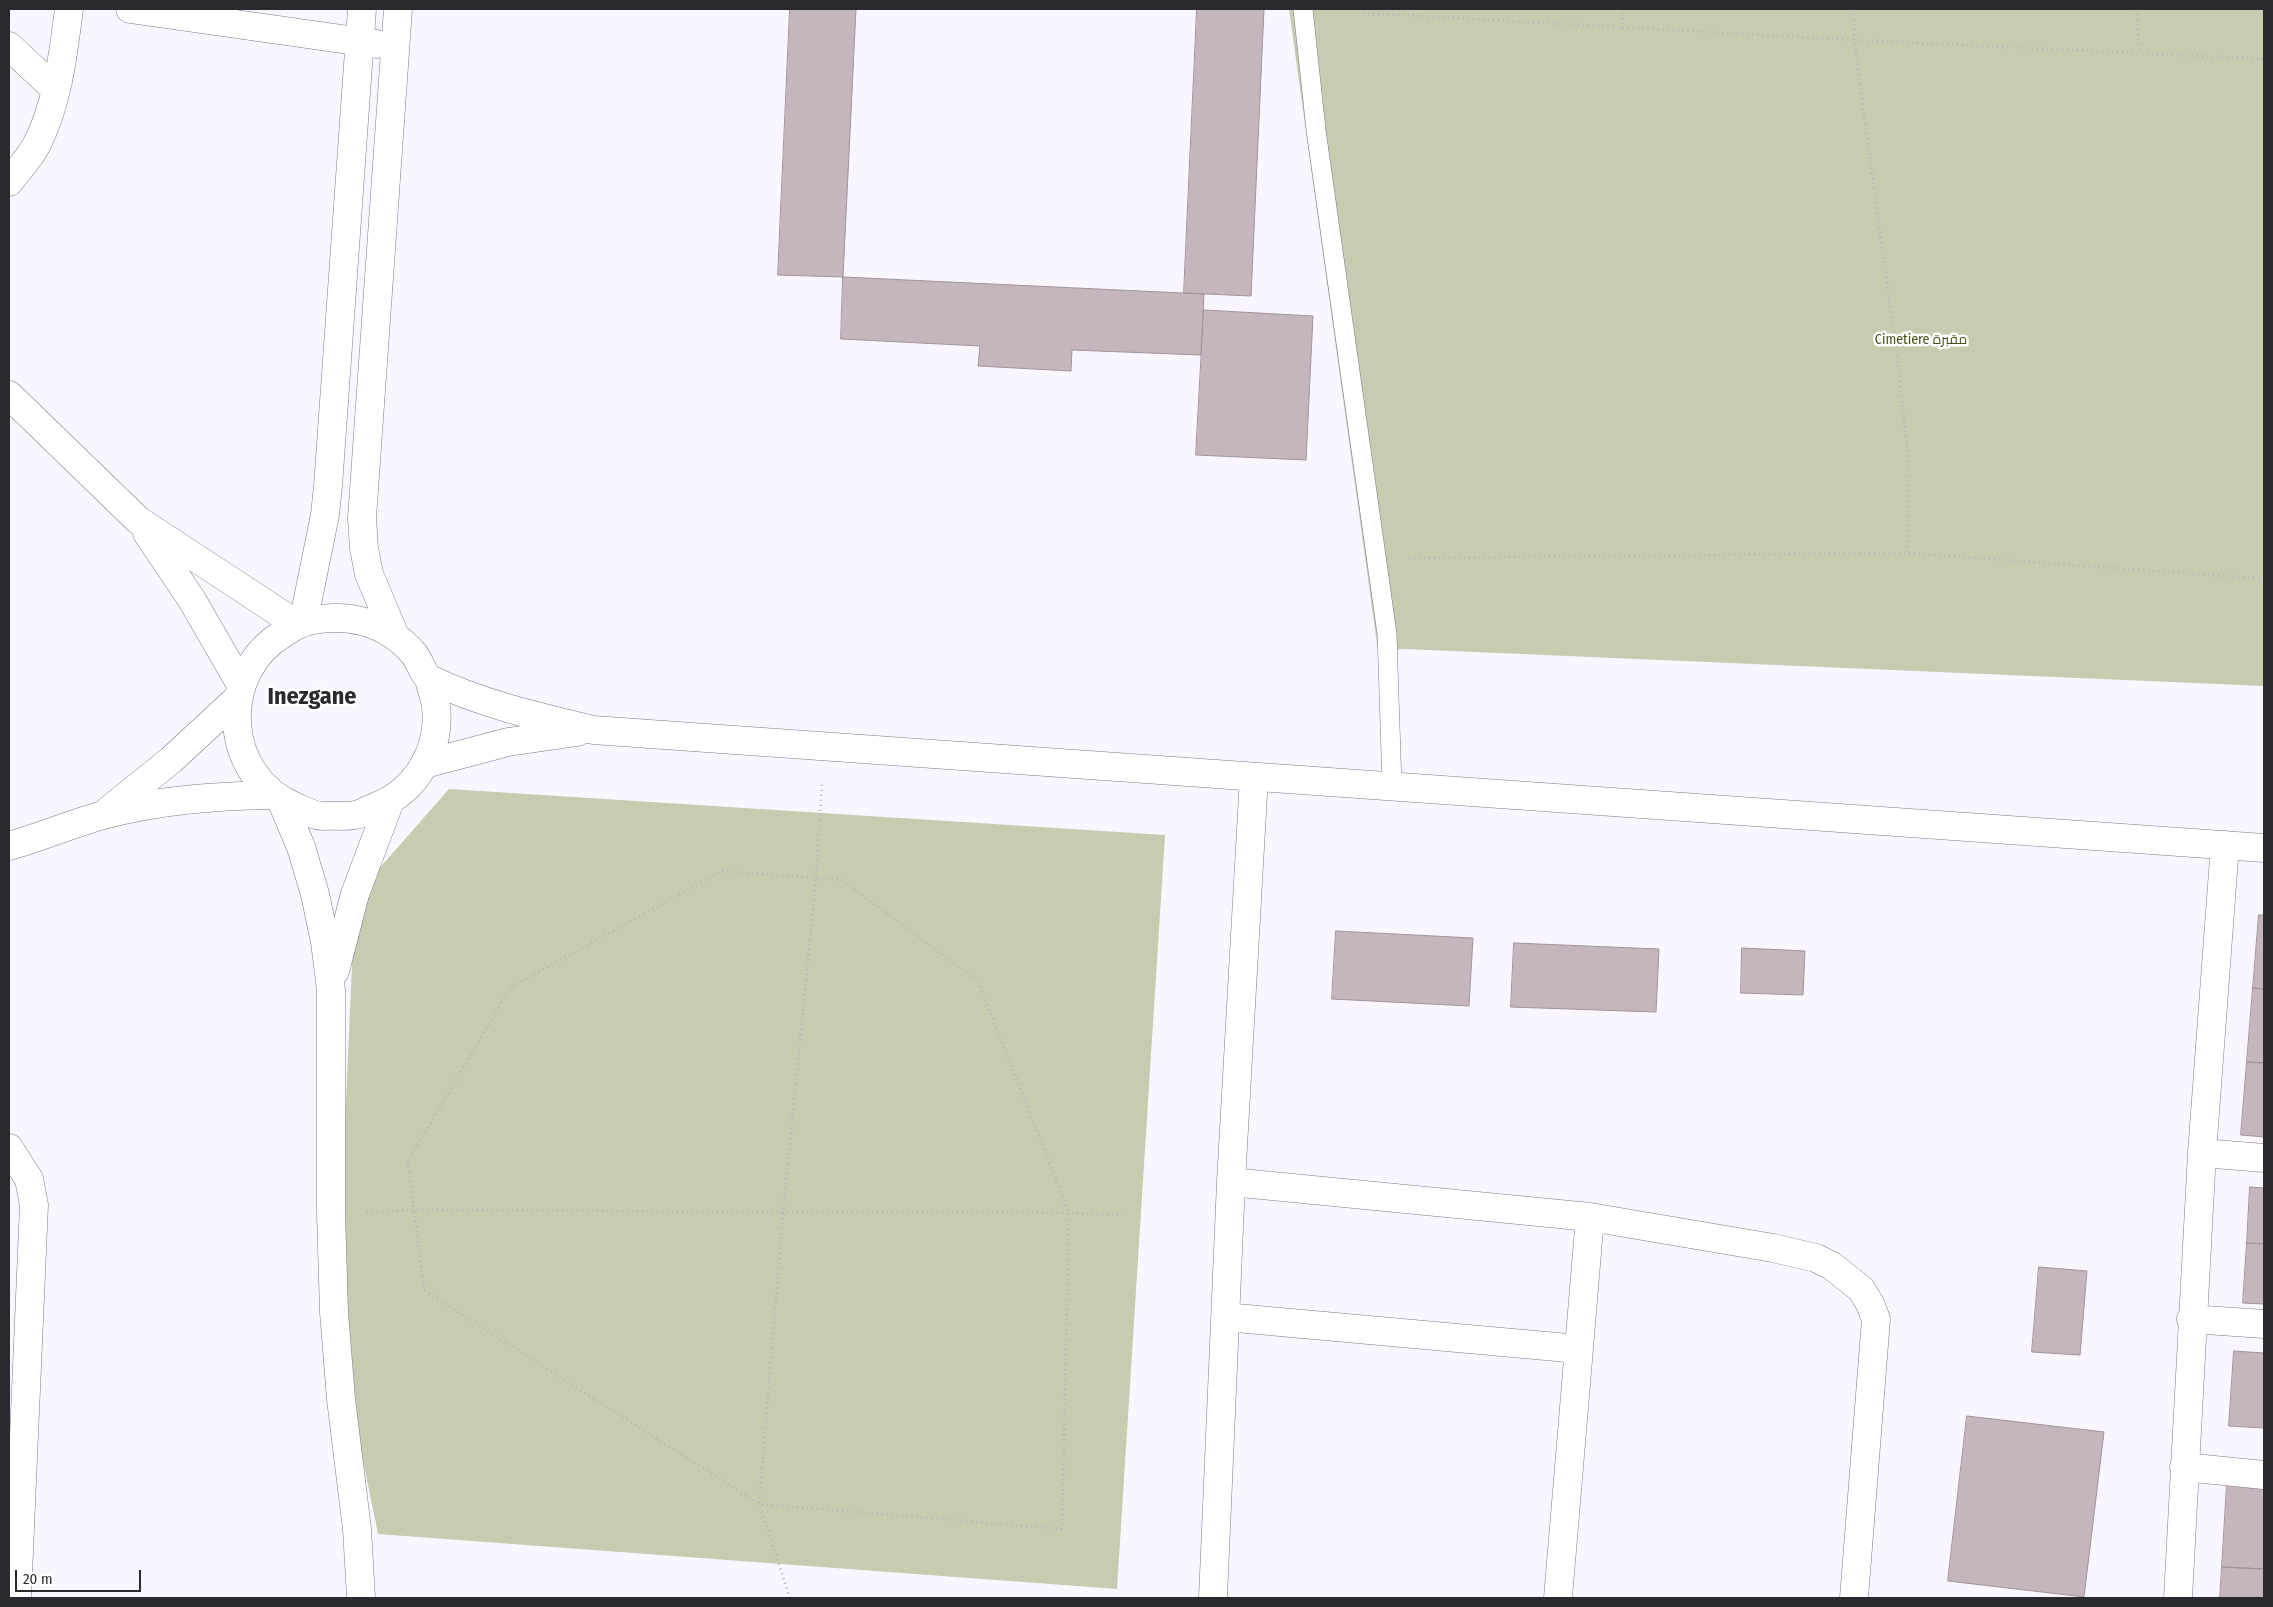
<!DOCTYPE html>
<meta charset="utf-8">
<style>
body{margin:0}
#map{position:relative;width:2273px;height:1607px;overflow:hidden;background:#f9f6ff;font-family:"Fira Sans Condensed",sans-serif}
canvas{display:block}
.frame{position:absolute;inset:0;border:10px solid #2b292f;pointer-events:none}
.scale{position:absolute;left:15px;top:1570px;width:126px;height:22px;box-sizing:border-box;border:2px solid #2b292f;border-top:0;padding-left:6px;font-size:15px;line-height:18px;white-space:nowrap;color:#2b292f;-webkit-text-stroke:4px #fff;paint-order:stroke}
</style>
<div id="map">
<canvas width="2273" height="1607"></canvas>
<div class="frame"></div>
<div class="scale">20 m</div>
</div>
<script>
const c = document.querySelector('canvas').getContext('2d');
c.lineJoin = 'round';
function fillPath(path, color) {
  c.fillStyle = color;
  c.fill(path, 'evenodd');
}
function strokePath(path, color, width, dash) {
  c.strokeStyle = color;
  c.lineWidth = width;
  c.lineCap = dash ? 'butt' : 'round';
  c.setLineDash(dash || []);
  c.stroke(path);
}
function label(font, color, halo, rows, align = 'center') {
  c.font = font + ' "Fira Sans Condensed",Cairo,sans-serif';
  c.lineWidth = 5;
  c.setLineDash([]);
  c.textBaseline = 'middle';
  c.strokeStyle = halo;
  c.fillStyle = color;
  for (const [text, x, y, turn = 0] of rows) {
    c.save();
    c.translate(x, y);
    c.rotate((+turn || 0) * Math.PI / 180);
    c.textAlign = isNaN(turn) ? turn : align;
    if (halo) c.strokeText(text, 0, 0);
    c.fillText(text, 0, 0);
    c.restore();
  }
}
fillPath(new Path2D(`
 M1289,9H2264V686L1405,649L1378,651Z
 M449,789L1165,835L1117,1589L378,1534L336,1328L355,896Z`), '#c6ccb0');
const building = new Path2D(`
 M790,9H856L843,277L778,275Z
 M1197,9H1264L1251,296L1184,293Z
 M843,277L1204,294L1201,355L1072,350L1071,371L978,366L980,346L841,339Z
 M1204,310L1313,316L1306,460L1196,455Z
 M2259,915H2264V989L2253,988Z
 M1336,931L1473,938L1469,1006L1332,999Z
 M1514,943L1659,949L1656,1012L1511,1007Z
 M1742,948L1805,951L1803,995L1741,993Z
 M2253,988L2264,989V1063L2247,1062Z
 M2247,1062L2264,1063V1137L2241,1135Z
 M2250,1187L2264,1188V1244L2247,1243Z
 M2247,1243L2264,1244V1304L2243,1303Z
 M2039,1267L2087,1271L2080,1355L2032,1352Z
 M2234,1351L2264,1353V1428L2229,1426Z
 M1967,1416L2104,1432L2084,1597L1948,1581Z
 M2227,1484L2264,1486V1569L2222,1567Z
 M2222,1567L2264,1569V1598H2220Z`);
fillPath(building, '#c5b6be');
strokePath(building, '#a2939b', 1);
const lane = new Path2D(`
 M1303,9L1316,130L1387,634L1392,786`);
const street = new Path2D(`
 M130,9L377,44
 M9,46L56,90
 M9,182C18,170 30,158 37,144C58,102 63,55 69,9
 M9,395L138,520L298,625
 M147,533L192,600L241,685
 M303,623L325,515L328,486L362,9
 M395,636L369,574L364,548L362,518L398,9
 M429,679C431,688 435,697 436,707C441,749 416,791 377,806C370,809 362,814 355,815C345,817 333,815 323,816C314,816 305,811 296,807C223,778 216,673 284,633C291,629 297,624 305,622C346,612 386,621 414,654C420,661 423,676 432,680C482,704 540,717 593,730L2264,848
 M425,764L508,742L577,732
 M282,802L301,847L315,894L325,942L331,990V1213L334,1312L341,1399L357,1529L361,1598
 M109,810L171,760L237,699
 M9,846C41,837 71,824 103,815C159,800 215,796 273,795
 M335,971L355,894L390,801
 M9,1148L29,1179L34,1205L17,1597
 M2202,1153L2264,1158
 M1231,1182L1590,1217L1773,1248L1816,1258L1832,1266L1861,1289L1870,1304L1876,1319L1854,1598
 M1225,1317L1579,1349
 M2191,1319L2264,1324
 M2184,1467L2264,1475
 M1213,1598L1231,1182L1254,777
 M1558,1598L1590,1217
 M2178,1598L2202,1153L2225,845`);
strokePath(lane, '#7f7a87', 20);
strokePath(street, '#7f7a87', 29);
strokePath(new Path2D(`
 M1854,9V40L1899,371L1909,467L1907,553
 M2137,9L2139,52
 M1363,13L1854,40L2264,59
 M1622,29L1623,9
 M1409,558L1907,553L2264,579
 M722,871L842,880L978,981L1069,1213L1062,1529L759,1504L424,1290L408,1161L511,987Z
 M367,1212L414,1210L1069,1213L1125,1215
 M790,1598L759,1504L783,1213L816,878L822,782`), '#b7b4bc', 3, [1, 4]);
strokePath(lane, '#fff', 19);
strokePath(street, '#fff', 28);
label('14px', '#48501a', '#fff', [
 ["Cimetiere مقبرة",1921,340]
]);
label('bold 24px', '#2b292f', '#fff', [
 ["Inezgane",312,697]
]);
</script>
